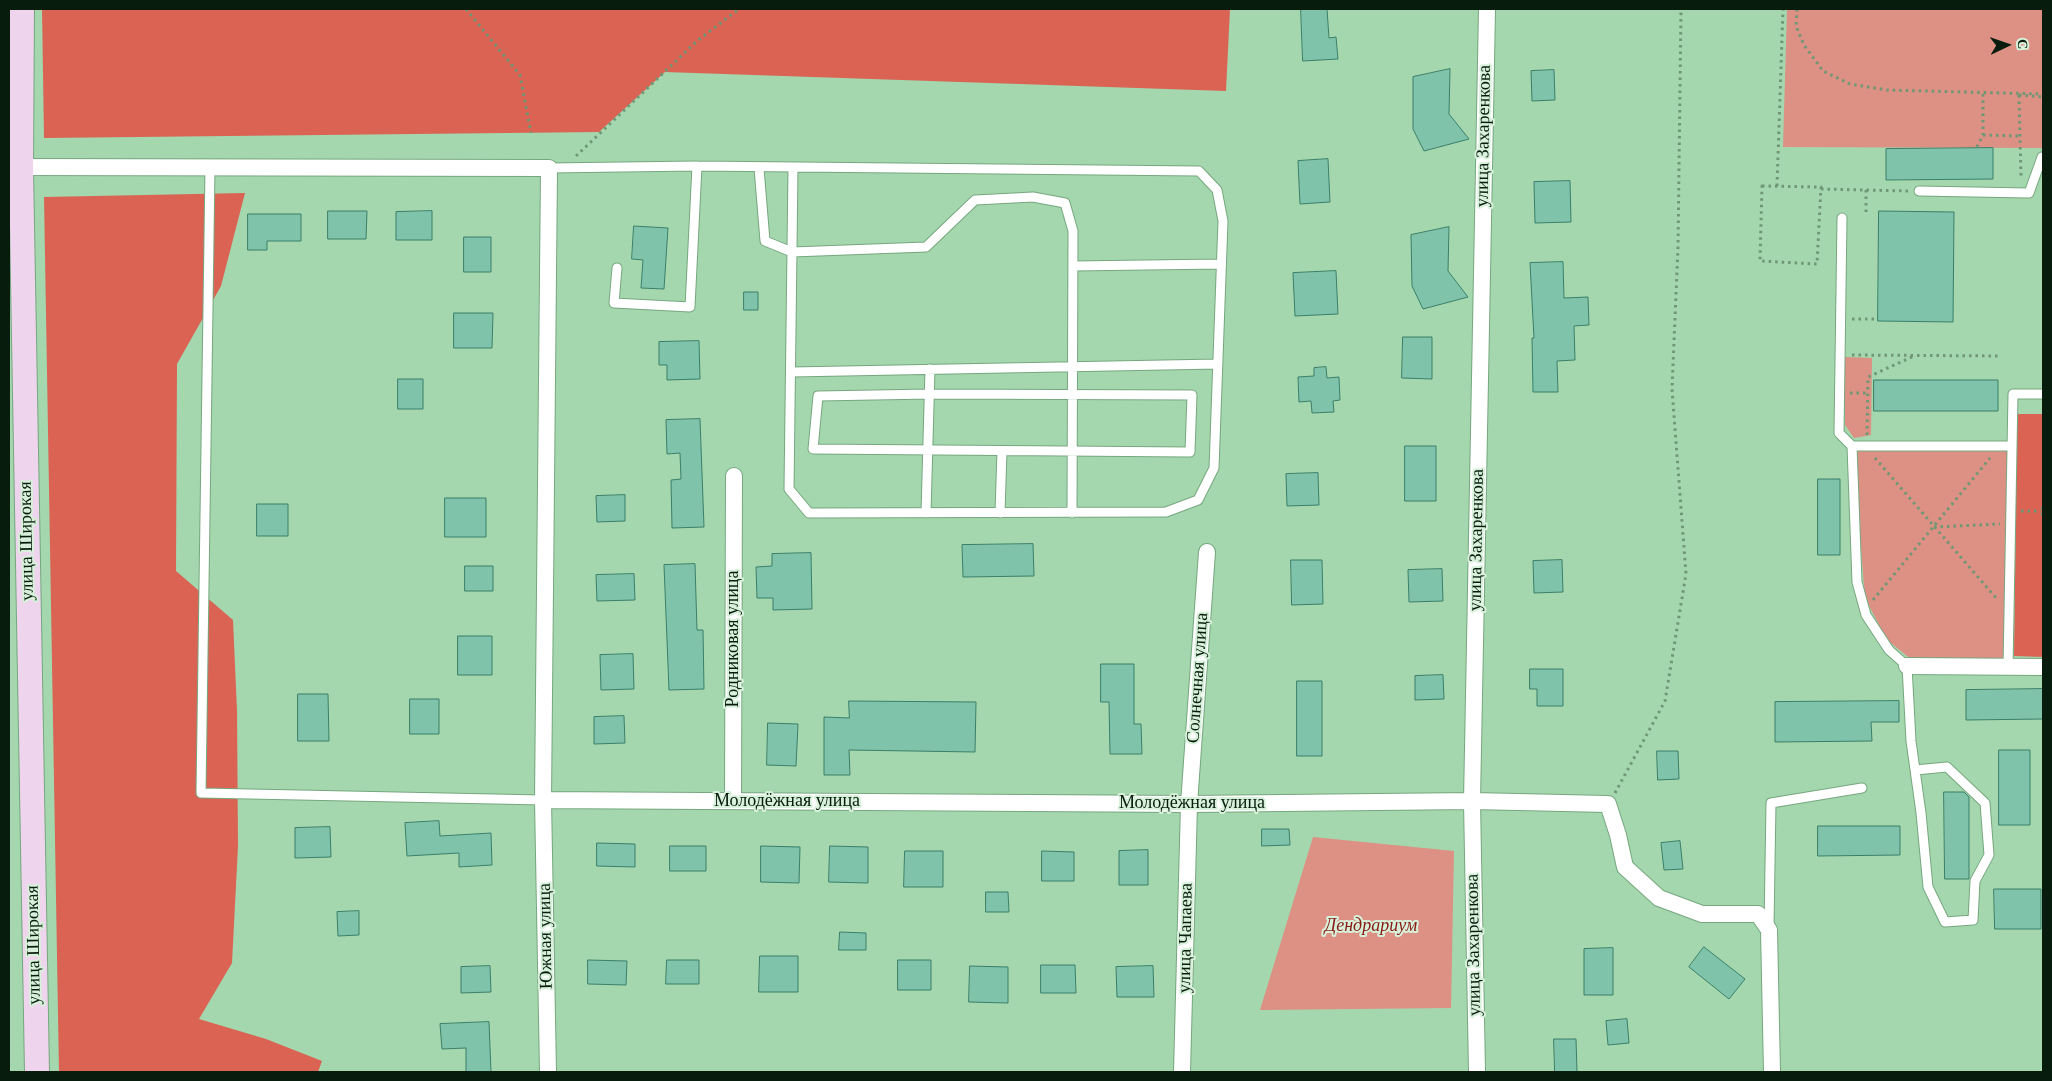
<!DOCTYPE html>
<meta charset="utf-8">
<style>
body{margin:0}
#map{position:relative;width:2052px;height:1081px;overflow:hidden;background:#a4d7ad;font-family:Georgia,serif}
canvas{display:block}
.frame{position:absolute;inset:0;border:10px solid #081c0d;pointer-events:none}
.north{position:absolute;left:1982px;top:20px;width:50px;height:50px;-webkit-text-stroke:4px #d7f1db;paint-order:stroke;rotate:87deg;font-size:14px;font-weight:700;line-height:20px;text-align:center;color:#081c0d}
.north::after{content:'';display:block;margin:auto;width:18px;height:22px;background:#081c0d;clip-path:polygon(50% 0,100% 100%,50% 72%,0 100%)}
</style>
<div id="map">
<canvas width="2052" height="1081"></canvas>
<div class="frame"></div>
<div class="north">С</div>
</div>
<script>
const c = document.querySelector('canvas').getContext('2d');
c.lineJoin = 'round';
function fillPath(path, color) {
  c.fillStyle = color;
  c.fill(path, 'evenodd');
}
function strokePath(path, color, width, dash) {
  c.strokeStyle = color;
  c.lineWidth = width;
  c.lineCap = dash ? 'butt' : 'round';
  c.setLineDash(dash || []);
  c.stroke(path);
}
function label(font, color, halo, rows, align = 'center') {
  c.font = font + ' Georgia,serif';
  c.lineWidth = 4;
  c.setLineDash([]);
  c.textBaseline = 'middle';
  c.strokeStyle = halo;
  c.fillStyle = color;
  for (const [text, x, y, turn = 0] of rows) {
    c.save();
    c.translate(x, y);
    c.rotate((+turn || 0) * Math.PI / 180);
    c.textAlign = isNaN(turn) ? turn : align;
    if (halo) c.strokeText(text, 0, 0);
    c.fillText(text, 0, 0);
    c.restore();
  }
}
fillPath(new Path2D(`
 M1787,9H2043V148L1783,147Z
 M1845,357L1872,358L1871,435L1854,438L1845,425Z
 M1853,446L2009,448L2004,661L1912,660L1887,640L1865,598Z
 M1313,837L1454,851L1451,1008L1260,1010Z`), '#dd9084');
fillPath(new Path2D(`
 M42,9H1230L1226,91L665,72L599,132L44,138Z
 M245,193L221,286L177,364L176,571L233,620L237,711L238,846L232,963L199,1019L266,1039L322,1061L318,1072H59L44,197Z
 M2017,414H2043V657L2014,656Z`), '#da6354');
const building = new Path2D(`
 M1301,9H1327L1329,38L1336,37L1338,59L1303,61Z
 M1450,69L1449,114L1469,139L1424,151L1413,129V77Z
 M1554,70L1555,100L1532,101L1531,71Z
 M1993,148V179L1886,180V149Z
 M1328,159L1330,202L1300,204L1298,161Z
 M1570,181L1571,222L1535,223L1534,182Z
 M328,211H367L366,239H328Z
 M432,211V240H396V212Z
 M1879,211L1954,212L1953,322L1878,321Z
 M248,214H301V241H267V250H248Z
 M634,226L668,228L664,289L641,288L643,260L632,259Z
 M1449,227L1448,271L1468,297L1423,309L1412,286L1411,235Z
 M464,237H491V272H464Z
 M1563,262L1564,298L1588,297L1589,325L1574,326L1575,360L1557,361L1558,392H1533L1532,338H1534L1530,263Z
 M1336,271L1338,314L1295,316L1293,273Z
 M744,292H758V310H744Z
 M454,313H493L492,348H454Z
 M1403,337H1432V379L1402,378Z
 M699,341L700,379L667,380V365H659V342Z
 M1326,367L1327,378L1339,377L1340,400L1333,401L1334,412L1312,413L1311,401L1299,402L1298,377L1314,376V368Z
 M398,379H423V409H398Z
 M1874,380H1998V411H1874Z
 M700,419L704,527L672,528L671,480L681,479L680,453L667,454L666,420Z
 M1405,446H1436V501H1405Z
 M1318,473L1319,505L1287,506L1286,474Z
 M1818,479H1840V555H1818Z
 M625,495V521L597,522L596,496Z
 M445,498H486V537H445Z
 M257,504H288V536H257Z
 M1033,544L1034,576L963,577L962,545Z
 M811,553L812,609L773,610V598H757L756,567L772,566V554Z
 M1291,560H1322L1323,604L1292,605Z
 M1562,560L1563,592L1534,593L1533,561Z
 M695,564L697,630H703L704,689L669,690L664,565Z
 M465,566H493V591H465Z
 M1442,569L1443,601L1409,602L1408,570Z
 M634,574L635,600L597,601L596,575Z
 M458,636H492V675H458Z
 M633,654L634,689L601,690L600,655Z
 M1101,664H1134V724H1141L1142,754H1110L1109,702H1101Z
 M1530,669H1563V706H1537V689H1530Z
 M1443,675L1444,699L1415,700V676Z
 M1297,681H1322V756H1297Z
 M2043,689V719L1966,720V690Z
 M298,694H328L329,741H298Z
 M410,699H439V734H410Z
 M849,701L976,702L975,752L849,750L850,775H824V717L849,718Z
 M1899,701V722H1871L1872,741L1775,742V702Z
 M624,716L625,743L594,744V717Z
 M768,723L798,724L796,766L767,765Z
 M1999,750H2030V825H1999Z
 M1657,751H1678L1679,779L1658,780Z
 M1944,792H1964L1969,797V879H1945Z
 M439,821L440,836L491,833L492,865L459,867V853L407,856L405,823Z
 M1818,826H1900V855L1818,856Z
 M330,827L331,857L295,858V828Z
 M1262,829H1289L1290,845L1262,846Z
 M1680,841L1683,869L1664,870L1661,843Z
 M597,843L635,844V867L597,866Z
 M670,846H706V871H670Z
 M761,846L800,847L799,883L761,882Z
 M830,846L868,847V883L829,882Z
 M1148,850V885H1119V851Z
 M905,851H943V887H904Z
 M1042,851L1074,852V881H1042Z
 M1994,889H2041V929H1995Z
 M986,892H1008L1009,912H986Z
 M359,911V935L338,936L337,912Z
 M840,932L866,933V950H839Z
 M1704,947L1745,979L1729,999L1689,967Z
 M1613,948V995H1584V949Z
 M760,956H798V992H759Z
 M588,960L627,961L626,985L588,984Z
 M667,960H699V984H666Z
 M898,960H931V990H898Z
 M1041,965H1075L1076,993H1041Z
 M490,966L491,992L461,993V967Z
 M970,966L1008,967V1003L969,1002Z
 M1153,966L1154,997H1117L1116,967Z
 M1627,1019L1629,1043L1608,1045L1606,1021Z
 M489,1022L491,1072H466V1048L442,1049L440,1024Z
 M1554,1039H1576L1577,1072H1555Z`);
fillPath(building, '#7ec3aa');
strokePath(building, '#3b7f69', 1);
const lane = new Path2D(`
 M210,168L201,793L543,800
 M549,168L697,166L1199,171L1217,190L1223,221L1214,468L1198,500L1166,512L809,513L789,489L793,168
 M759,168L765,241L792,252L926,247L975,200L1033,197L1065,203L1073,231L1072,513
 M1919,191L2029,193L2042,157H2043
 M1842,218L1839,433L1852,446L1857,582L1866,615L1889,650L1907,666L1911,741L1921,813L1928,887L1945,922L1973,920L1975,881L1989,855L1985,803L1947,767L1915,770
 M1073,266L1221,264
 M617,268L614,303L690,307L697,166
 M791,372L1218,364
 M930,394L1192,395L1190,452L813,449L818,396Z
 M1852,446H2012
 M926,513L930,369
 M1000,513L1002,451
 M2008,667L2013,394H2043
 M1769,927L1771,803L1862,788`);
const street = new Path2D(`
 M9,167L549,168L543,800L548,1072
 M1907,666L2043,667
 M543,800L1189,804L1472,801L1608,804L1618,835L1625,867L1659,898L1702,914H1758L1769,930L1772,1072
 M733,801L734,476
 M1182,1072L1189,804L1207,552
 M1477,1072L1472,801L1487,9`);
const secondary = new Path2D(`
 M22,9L21,167L37,1072`);
strokePath(lane, '#76a77f', 11);
strokePath(street, '#76a77f', 18);
strokePath(secondary, '#76a77f', 26);
strokePath(new Path2D(`
 M466,9L520,75L531,133
 M1797,9L1796,26L1804,45L1823,71L1850,84L1887,90L2043,94
 M2019,95L2021,178
 M2019,95L2043,97
 M1983,135L2020,136
 M1977,147L1983,135V92
 M576,156L697,41L739,9
 M1762,186L1821,187L1817,264L1760,261Z
 M1777,186L1783,9
 M1821,189L1908,191
 M1866,212V190
 M1852,319H1874
 M1852,355L2001,356
 M1850,393H1867
 M1867,435L1868,377L1914,356
 M1875,458L1997,599
 M2043,507L2041,511L2043,516
 M2021,511H2041
 M1934,527L2000,524
 M1873,600L1990,458
 M1615,793L1665,701L1686,574L1672,389L1678,247L1681,9`), '#6f9776', 3, [2.5, 4]);
strokePath(lane, '#fff', 9);
strokePath(street, '#fff', 16);
strokePath(secondary, '#efd4ed', 24);
label('18px', '#081c0d', '#d7f1db', [
 ["улица Захаренкова",1484,136,-89],
 ["улица Захаренкова",1477,540,-89],
 ["улица Широкая",27,541,-91],
 ["Родниковая улица",733,639,-90],
 ["Солнечная улица",1198,678,-86],
 ["Молодёжная улица",787,801],
 ["Молодёжная улица",1192,803],
 ["Южная улица",546,936,-91],
 ["улица Чапаева",1186,938,-89],
 ["улица Широкая",34,945,-91],
 ["улица Захаренкова",1474,945,-91]
]);
label('italic 18px', '#881b12', '#d7f1db', [
 ["Дендрариум",1371,926]
]);
</script>
